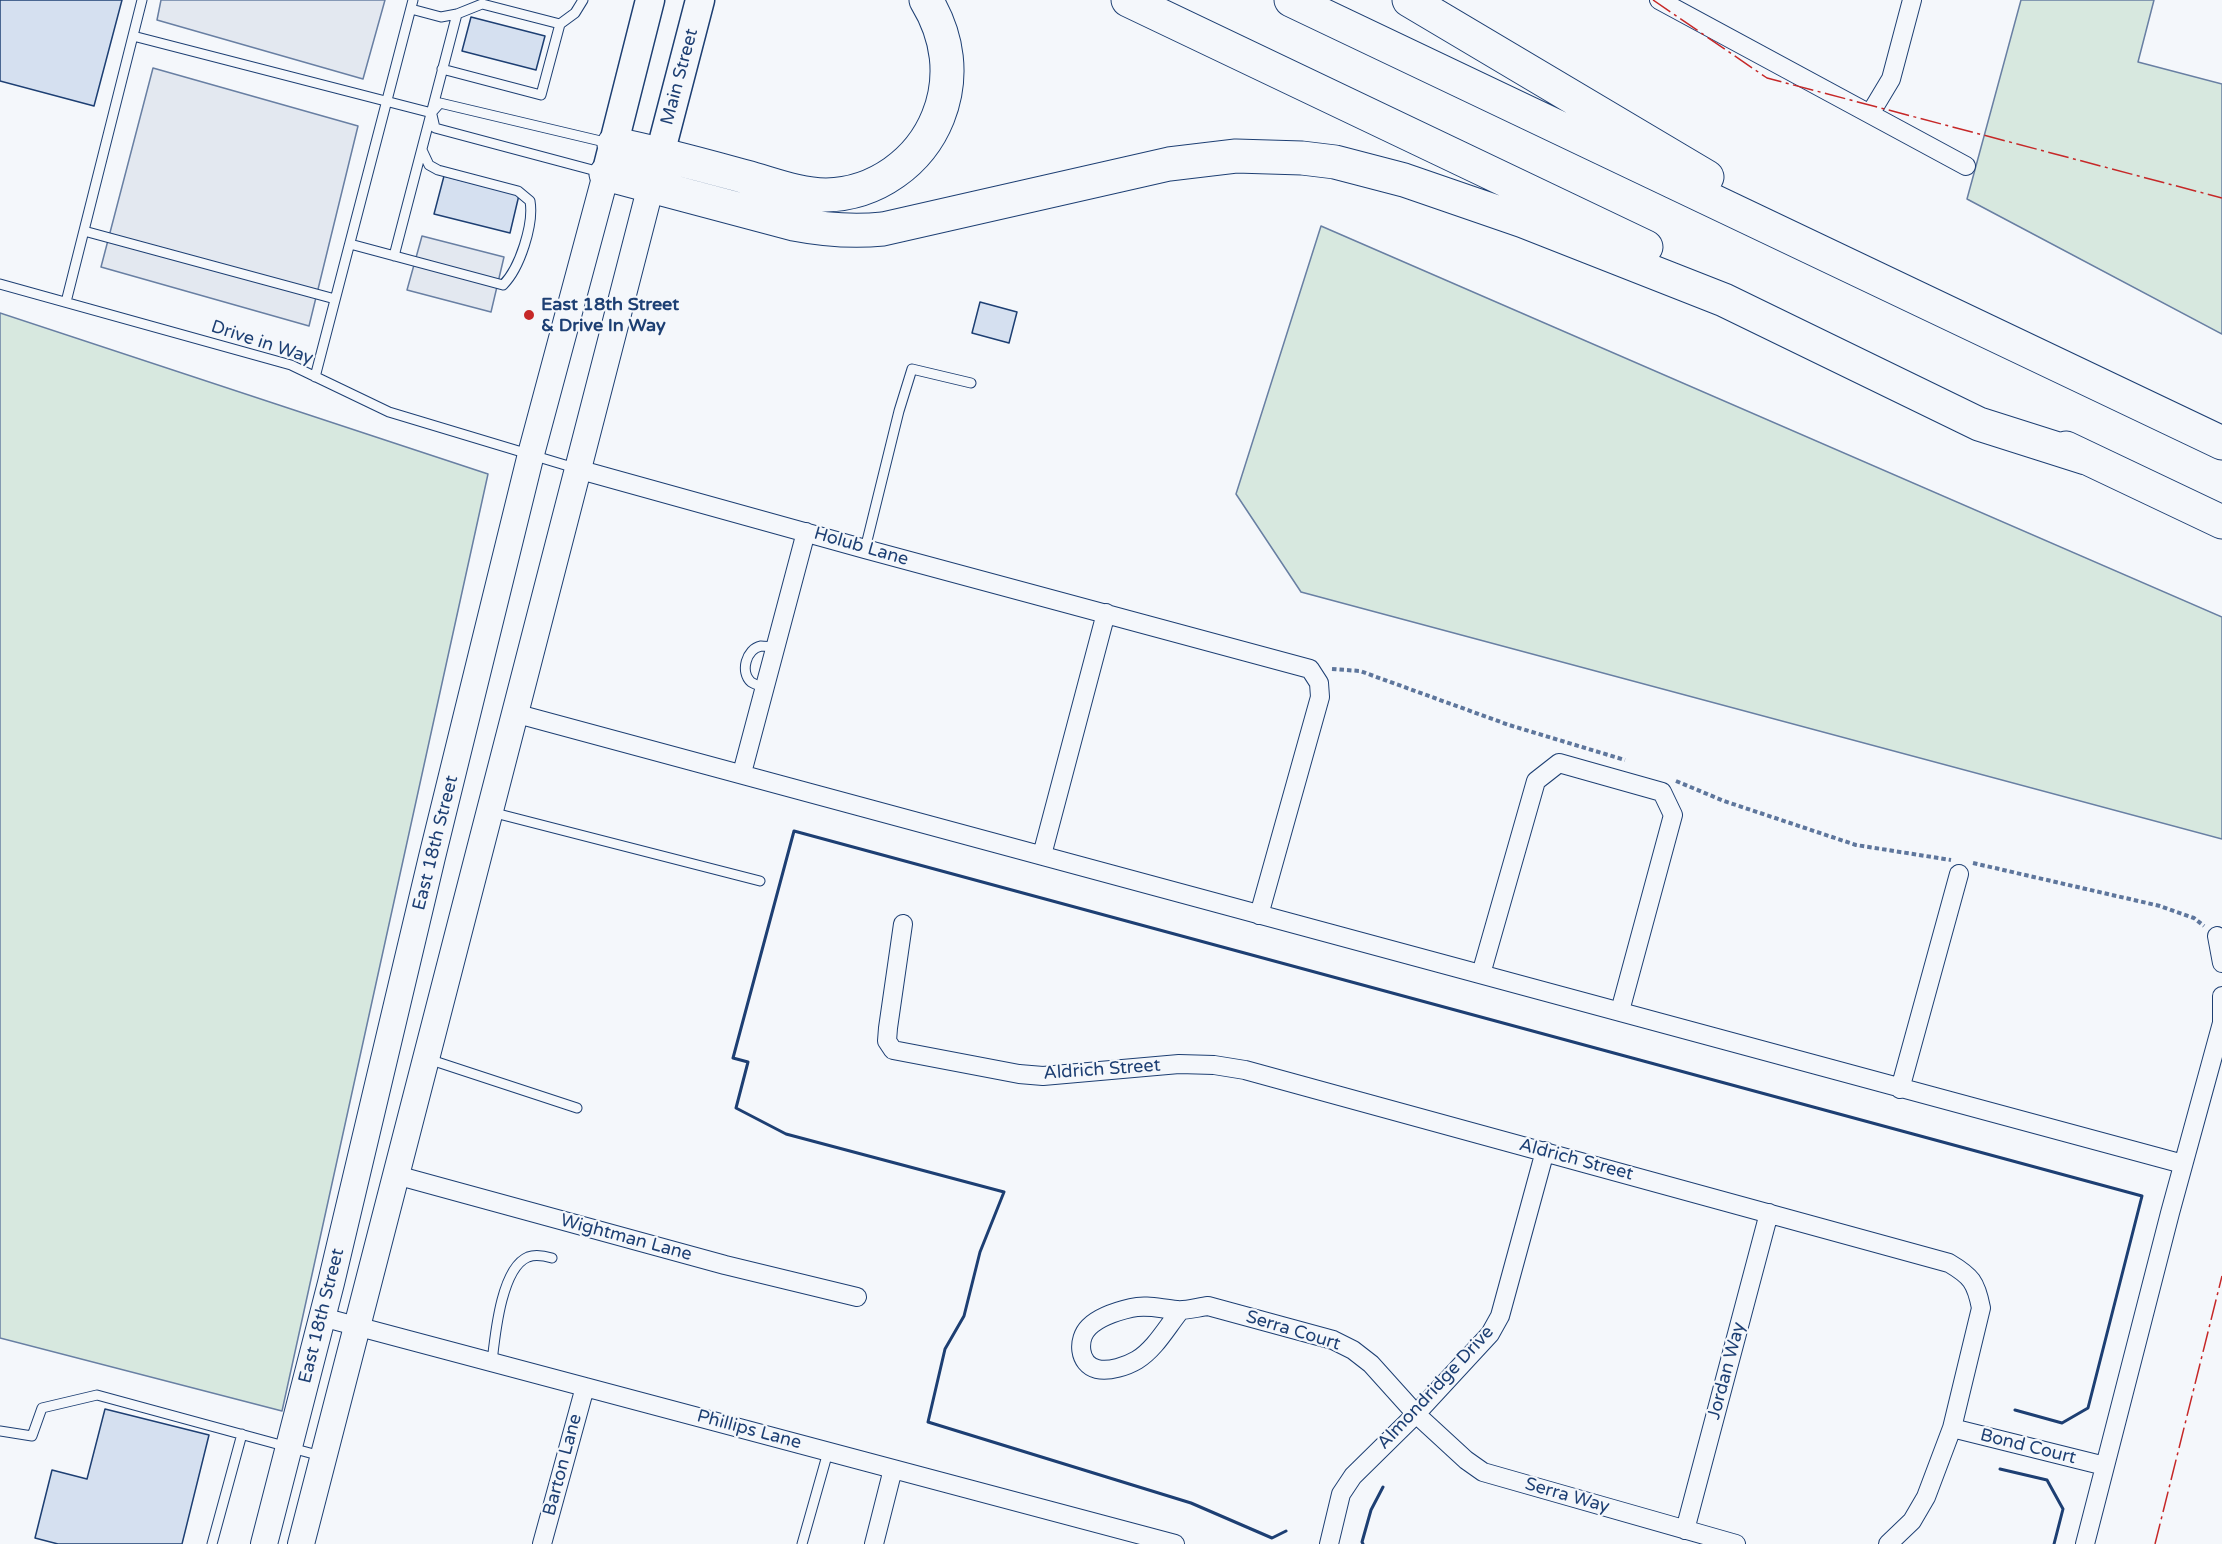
<!DOCTYPE html>
<style>
body{margin:0}
canvas{display:block;background:#f4f7fb}
</style>
<canvas width="2222" height="1544"></canvas>
<script>
const c = document.querySelector('canvas').getContext('2d');
c.lineJoin = 'round';
function fillPath(path, color) {
  c.fillStyle = color;
  c.fill(path, 'evenodd');
}
function strokePath(path, color, width, dash) {
  c.strokeStyle = color;
  c.lineWidth = width;
  c.lineCap = dash ? 'butt' : 'round';
  c.setLineDash(dash || []);
  c.stroke(path);
}
function label(font, color, halo, rows, align = 'center') {
  c.font = font + ' "Varela Round",sans-serif';
  c.lineWidth = 4.5;
  c.setLineDash([]);
  c.textBaseline = 'middle';
  c.strokeStyle = halo;
  c.fillStyle = color;
  for (const [text, x, y, turn = 0] of rows) {
    c.save();
    c.translate(x, y);
    c.rotate((+turn || 0) * Math.PI / 180);
    c.textAlign = isNaN(turn) ? turn : align;
    if (halo) c.strokeText(text, 0, 0);
    c.fillText(text, 0, 0);
    c.restore();
  }
}
const green = new Path2D(`
 M2021,0H2154L2138,62L2222,84V334L1967,199Z
 M1321,226L2222,617V839L1301,592L1236,494Z
 M0,313L488,474L282,1411L0,1338Z`);
fillPath(green, '#d7e8df');
strokePath(green, '#687fa3', 1.5);
const parking = new Path2D(`
 M161,0H385L363,79L157,20Z
 M153,68L358,126L309,326L101,267Z
 M422,236L504,257L491,312L407,290Z`);
fillPath(parking, '#e3e8f0');
strokePath(parking, '#687fa3', 1.5);
const building = new Path2D(`
 M0,0H122L94,106L0,81Z
 M471,17L545,36L536,70L462,51Z
 M444,176L519,195L510,233L434,214Z
 M980,302L1017,312L1009,343L972,333Z
 M105,1409L209,1435L182,1544H58L35,1538L52,1470L87,1479Z`);
fillPath(building, '#d5e0f0');
strokePath(building, '#1d3f73', 1.5);
const lane = new Path2D(`
 M411,9L441,17L457,14L482,4L560,24
 M133,36L432,113
 M442,69L541,95L560,24L575,13L583,0
 M433,111L440,103L609,143
 M432,115L435,128L600,172
 M84,231L335,299
 M350,244L503,285C520,268 534,224 530,201L518,191L438,170L429,165L422,150
 M394,256L457,14
 M0,284L291,365L389,412L575,468
 M66,302L142,0
 M315,377L413,0
 M865,549L899,411L912,369L971,383
 M764,688C760,686 754,684 751,682C740,672 746,649 761,646C765,646 771,647 775,647
 M491,812L760,881
 M428,1059L577,1108
 M492,1362C495,1336 501,1268 528,1257C536,1254 545,1256 552,1258
 M0,1431L32,1436L42,1408L97,1395L321,1456
 M212,1544L242,1434
 M802,1544L828,1452`);
const street = new Path2D(`
 M1659,0L1966,166
 M1870,114L1891,79L1912,0
 M577,469L865,549L1310,669L1319,683L1320,697L1259,915
 M514,713L2183,1164
 M742,773L806,532
 M1042,855L1106,613
 M903,924L888,1028L887,1041L893,1050L1019,1074L1043,1076L1179,1064L1214,1065L1245,1070L1949,1263C1971,1276 1976,1282 1981,1308L1952,1428L1926,1497L1912,1521L1888,1544
 M2217,936L2222,963
 M1481,974L1536,781L1559,763L1662,792L1673,815L1620,1011
 M1900,1089L1959,874
 M396,1175L725,1265L857,1297
 M1180,1311C1167,1327 1155,1349 1137,1360C1127,1366 1109,1372 1097,1369C1078,1364 1077,1339 1089,1327C1099,1317 1118,1311 1131,1308C1147,1304 1161,1309 1177,1310C1185,1311 1199,1307 1208,1306L1333,1340L1353,1350L1371,1364L1416,1414L1466,1460L1483,1472L1736,1544
 M322,1317L1175,1544
 M1952,1428L2105,1466
 M1685,1530L1769,1213
 M542,1544L585,1387
 M874,1544L893,1469
 M1329,1544L1341,1494L1353,1476L1416,1414L1490,1334L1500,1316L1545,1151
 M2085,1544L2170,1213L2222,1023V996`);
const secondary = new Path2D(`
 M264,1544L331,1283L432,857L531,454L606,174
 M301,1544L655,170`);
const primary = new Path2D(`
 M660,154L700,0
 M608,166L650,0`);
const highway = new Path2D(`
 M1128,0L1646,247
 M1291,0L2222,443
 M1409,0L1707,177
 M614,144C659,153 702,165 746,177C772,184 799,195 826,195C876,194 920,162 938,117C954,77 948,36 926,0
 M606,174L794,224C825,230 852,232 883,229L1169,164L1236,156L1302,158L1335,162L1404,180L1523,221L1724,300L1979,424L2086,458
 M2066,448L2222,522`);
strokePath(lane, '#1d3f73', 11);
strokePath(street, '#1d3f73', 20);
strokePath(secondary, '#1d3f73', 28);
strokePath(primary, '#1d3f73', 31);
strokePath(highway, '#1d3f73', 35);
strokePath(new Path2D(`
 M1332,669L1360,671L1509,725L1625,760
 M1676,781L1724,801L1856,845L1951,860
 M1973,863L2160,906L2194,918L2204,926`), '#5e769c', 4, [4.5, 3]);
strokePath(lane, '#f4f7fb', 9);
strokePath(street, '#f4f7fb', 18);
strokePath(secondary, '#f4f7fb', 26);
strokePath(primary, '#f4f7fb', 28);
strokePath(highway, '#f4f7fb', 33);
strokePath(new Path2D(`
 M2000,1469L2047,1480L2063,1509L2054,1544
 M1286,1531L1272,1538L1191,1503L928,1422L945,1349L964,1316L980,1252L1004,1192L786,1134L736,1108L748,1062L733,1058L794,831L2142,1196L2088,1408L2062,1423L2015,1410
 M1363,1544L1362,1542L1371,1510L1383,1487`), '#1d3f73', 3);
strokePath(new Path2D(`
 M1653,0L1767,78L2222,198
 M2155,1544L2222,1276`), '#c62828', 1.5, [21, 4.5, 3, 4.5]);
for (const [x, y, r, color] of [
 [529,315,6,"#c62828"]
]) {
  const dot = new Path2D();
  dot.arc(x, y, r, 0, 2 * Math.PI);
  c.fillStyle = color;
  c.fill(dot);
  strokePath(dot, '#f4f7fb', 2);
}
label('18px', '#1d3f73', '#f4f7fb', [
 ["Main Street",680,77,-75],
 ["Drive in Way",262,343,18],
 ["Holub Lane",861,547,16],
 ["East 18th Street",436,843,-76],
 ["Aldrich Street",1102,1070,-4],
 ["Aldrich Street",1576,1160,15],
 ["Wightman Lane",626,1238,15],
 ["East 18th Street",322,1316,-76],
 ["Serra Court",1293,1331,17],
 ["Jordan Way",1727,1371,-75],
 ["Almondridge Drive",1436,1388,-47],
 ["Phillips Lane",749,1430,15],
 ["Bond Court",2028,1447,14],
 ["Barton Lane",563,1465,-75],
 ["Serra Way",1567,1496,16]
]);
label('bold 18px', '#1d3f73', '#f4f7fb', [
 ["East 18th Street",541,305],
 ["& Drive In Way",541,326]
], 'left');
</script>
